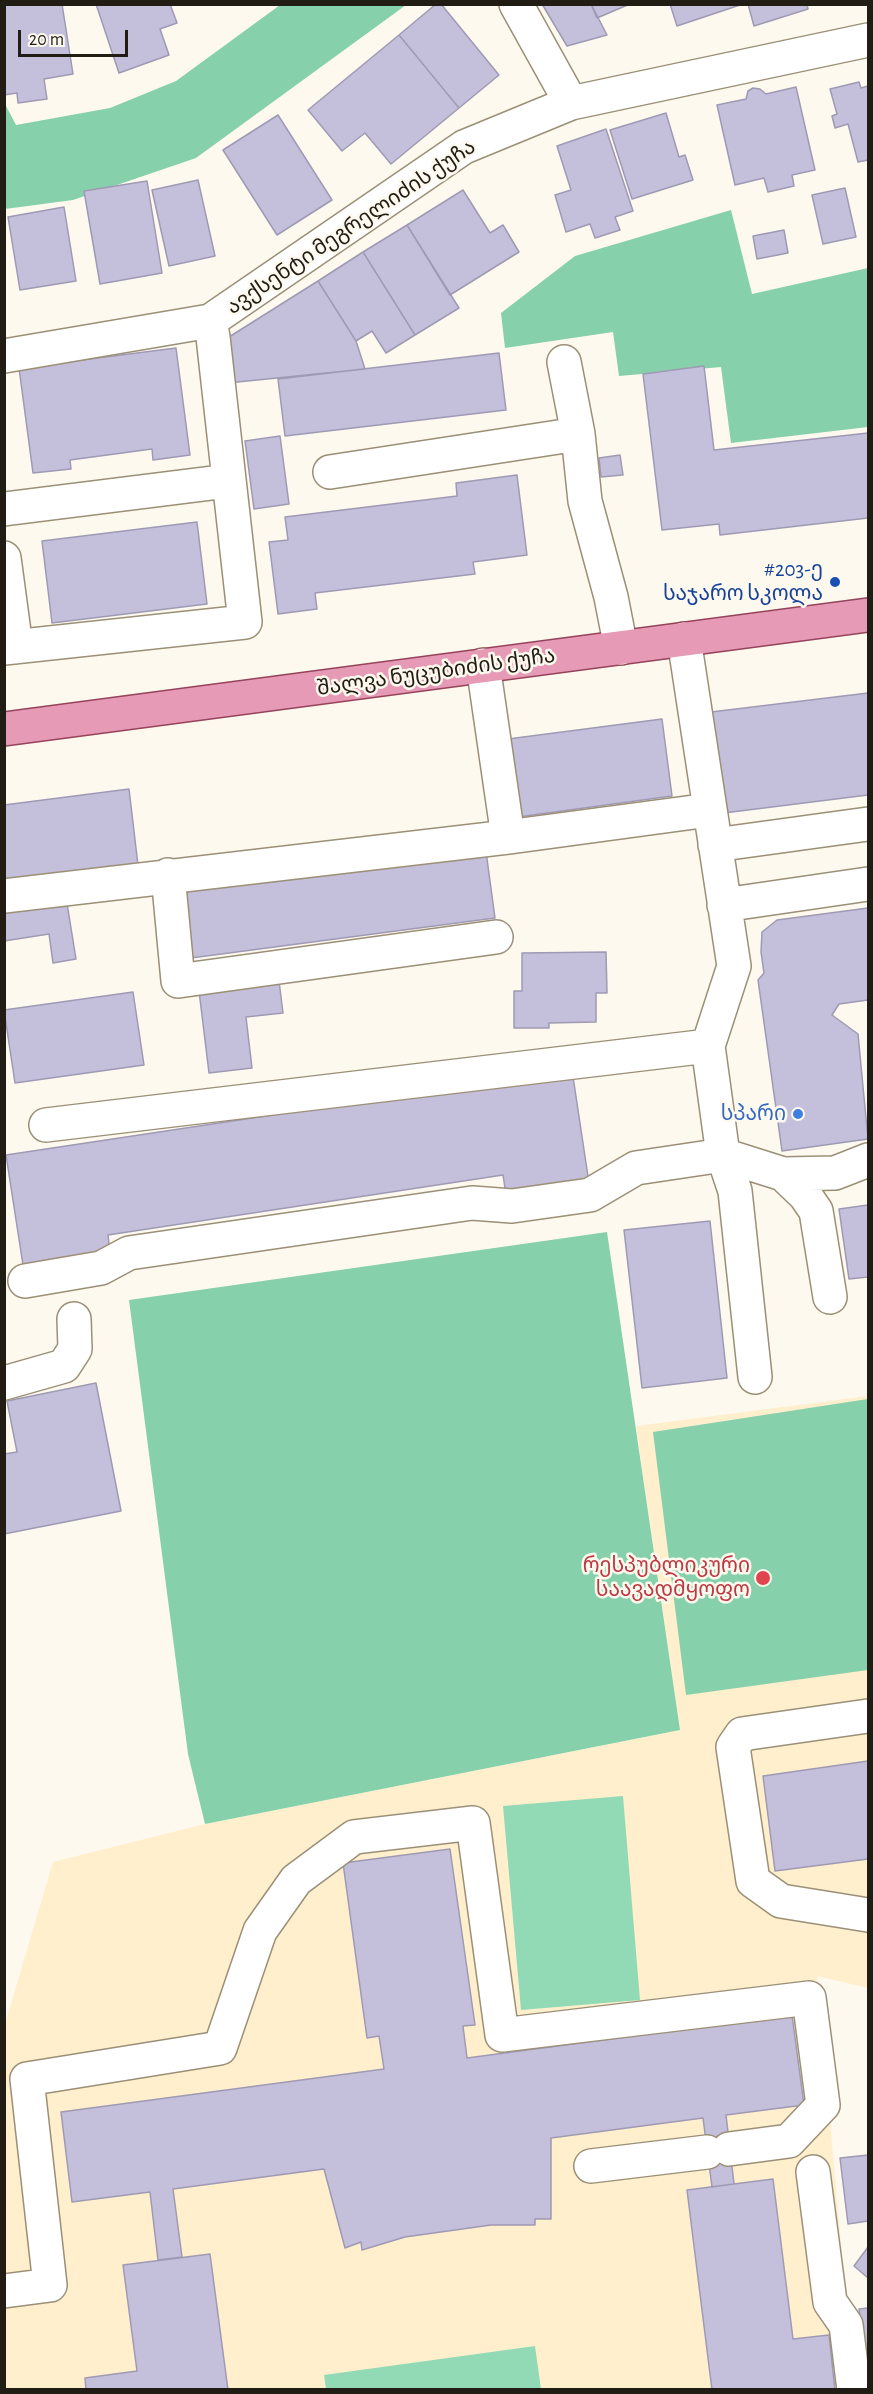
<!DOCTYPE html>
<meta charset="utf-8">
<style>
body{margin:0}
#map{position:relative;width:873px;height:2394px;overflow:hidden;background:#fef9ef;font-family:"Alegreya Sans",sans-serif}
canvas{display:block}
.frame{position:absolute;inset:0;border:6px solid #221d14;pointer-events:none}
.scale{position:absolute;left:18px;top:30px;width:110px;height:27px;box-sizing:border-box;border:3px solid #221d14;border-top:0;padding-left:8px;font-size:18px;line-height:21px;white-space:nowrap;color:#221d14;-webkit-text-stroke:4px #fef9ef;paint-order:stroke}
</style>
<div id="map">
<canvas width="873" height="2394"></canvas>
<div class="frame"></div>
<div class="scale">20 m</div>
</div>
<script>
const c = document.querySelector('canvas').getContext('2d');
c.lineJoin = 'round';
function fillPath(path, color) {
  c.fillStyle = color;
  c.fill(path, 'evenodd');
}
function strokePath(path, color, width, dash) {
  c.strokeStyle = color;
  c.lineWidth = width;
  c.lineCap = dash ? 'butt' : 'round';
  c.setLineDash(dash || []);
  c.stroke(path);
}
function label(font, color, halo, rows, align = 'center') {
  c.font = font + ' "Alegreya Sans","Noto Sans Georgian",sans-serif';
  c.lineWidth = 5;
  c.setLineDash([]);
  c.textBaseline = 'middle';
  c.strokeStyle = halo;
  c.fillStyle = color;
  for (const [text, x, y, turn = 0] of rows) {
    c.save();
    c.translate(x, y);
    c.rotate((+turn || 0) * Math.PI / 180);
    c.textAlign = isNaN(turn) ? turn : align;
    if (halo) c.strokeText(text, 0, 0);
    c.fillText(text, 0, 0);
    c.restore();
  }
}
fillPath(new Path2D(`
 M868,1396V1988L817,1976L854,2389L5,2390V2024L53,1862L205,1824L680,1730L636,1426Z`), '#ffefcd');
fillPath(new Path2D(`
 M623,1796L640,2000L521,2010L503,1806Z
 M535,2346L541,2389H326L324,2375Z`), '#92dab5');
fillPath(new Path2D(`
 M280,5H406L196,158L73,200L5,209L4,102L16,125L110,108L176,81Z
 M731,210L752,294L868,268V427L731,443L721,367L619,376L613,332L505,348L501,313L575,256Z
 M607,1232L680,1730L205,1824L188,1754L129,1300Z
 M868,1399V1670L686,1695L653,1432Z`), '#86d0ab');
const building = new Path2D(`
 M4,4H62L73,74L44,79L47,99L18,103L17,93L4,95Z
 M96,4H170L177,23L160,29L169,55L119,73Z
 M436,4H441L499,75L459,108L399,35Z
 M542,4H591L607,35L567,46Z
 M591,4H630L597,18Z
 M670,4H743L677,26Z
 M748,4H807L808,9L754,26Z
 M399,35L459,108L391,164L365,133L342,151L308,110Z
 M859,82L861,88L868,86V160L858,162L848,124L835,128L832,116L837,114L830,89Z
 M796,87L815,170L792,175L794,186L768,192L764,178L735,185L717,105L746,99L748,91L753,88L760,89L766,94Z
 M666,113L679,157L685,155L693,180L632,199L610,130Z
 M278,115L332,200L277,235L223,150Z
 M606,129L633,211L615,217L620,230L595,238L590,224L566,232L555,195L571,190L557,146Z
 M198,180L215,256L169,266L152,190Z
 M147,181L162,273L100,284L84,191Z
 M845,188L856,237L823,244L812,195Z
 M463,190L490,233L503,225L519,252L450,295L407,225Z
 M64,207L76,281L20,290L8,217Z
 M407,225L459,308L415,335L363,252Z
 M784,230L788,253L757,259L753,236Z
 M363,252L415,335L386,353L372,331L356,341L318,281Z
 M318,281L356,341L365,369L228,383L221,342Z
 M176,348L190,455L153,460L152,449L70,460L71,469L33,473L19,368Z
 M499,353L506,410L285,436L278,379Z
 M704,366L714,450L868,433V518L720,535L719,524L662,530L643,374Z
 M280,436L289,504L254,509L245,441Z
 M620,455L623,475L601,477L599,458Z
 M517,475L527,555L473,562L475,574L315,593L317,609L278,614L269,542L288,540L285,517L457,496L456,483Z
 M197,522L207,604L52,623L42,541Z
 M868,693V795L724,813L711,712Z
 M662,719L672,796L518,817L508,739Z
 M129,789L138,865L4,883V805Z
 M485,844L495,918L191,958L181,885Z
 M66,897L76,959L53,963L49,934L4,941V907Z
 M868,908V1000L839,1004L832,1015L858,1034L868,1139L782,1151L758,980L764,973L761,952L762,932L777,920Z
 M606,952L607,993H596V1022L549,1023V1028H514V991H522V953Z
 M279,981L283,1013L246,1017L252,1068L209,1073L199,991Z
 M133,992L144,1065L15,1083L4,1010Z
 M572,1070L589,1183L506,1195L503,1175L108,1235L110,1252L23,1265L6,1155Z
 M868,1205V1277L849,1279L839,1209Z
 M710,1221L727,1378L642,1388L624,1230Z
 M96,1383L121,1511L4,1534V1454L17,1452L7,1401Z
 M868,1761V1859L775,1871L763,1776Z
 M450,1849L475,2025L463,2026L467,2058L792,2015L804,2105L726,2115L734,2184L712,2187L703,2118L551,2138V2219H535V2225H491L405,2237L362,2250L361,2242L345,2248L324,2169L173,2189L182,2257L158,2260L150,2192L72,2202L61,2112L384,2069L379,2036L367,2038L343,1863Z
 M868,2155V2221L848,2224L840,2158Z
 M773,2179L793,2339L829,2335L835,2390H712L687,2190Z
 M868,2247V2278L854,2266Z
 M210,2254L228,2390H86L85,2378L137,2371L123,2265Z
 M868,2308V2375L859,2309Z`);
fillPath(building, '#c4bfda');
strokePath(building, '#9f9ab4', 1.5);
const minor = new Path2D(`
 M516,4L571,103
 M4,356L210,321L464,147L571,103L868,40
 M564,362L578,434L585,501L611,597L621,648
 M330,472L578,434
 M4,509L228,481
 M4,558L16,647
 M684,639L734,966L708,1046L723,1155L735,1191L755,1377
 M4,648L245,622L213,337L210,321
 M483,665L508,837
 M715,845L868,824
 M168,875L178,981L496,937
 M4,896L508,837L709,810
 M724,905L868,884
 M46,1125L708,1046
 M783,1174L805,1195L816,1211L830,1297
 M25,1281L101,1268L129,1253L472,1203L512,1206L590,1195L636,1168L723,1155L783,1174L835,1173L868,1160
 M4,1383L64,1366L75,1349L74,1319
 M868,1716L742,1734L733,1747L753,1881L781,1901L868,1915
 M591,2166L707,2152
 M813,2172L830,2302L846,2325L854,2390
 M4,2291L50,2285L27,2079L220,2048L260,1931L296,1880L354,1837L473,1823L502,2035L809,1998L823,2105L789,2141L729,2149`);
const major = new Path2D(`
 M4,729L868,615`);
strokePath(minor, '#9b9077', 36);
strokePath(major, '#96435c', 36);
strokePath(minor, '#fff', 33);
strokePath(major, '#e69ab5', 33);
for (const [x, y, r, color] of [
 [835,582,6,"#1a4fb4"],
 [798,1114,6,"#3f7fe0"],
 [763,1578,8,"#e0444e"]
]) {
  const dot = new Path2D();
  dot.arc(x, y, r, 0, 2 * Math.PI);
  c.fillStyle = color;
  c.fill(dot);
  strokePath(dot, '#fef9ef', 2);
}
label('21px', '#221d14', '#fef9ef', [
 ["ავქსენტი მეგრელიძის ქუჩა",351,227,-34],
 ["შალვა ნუცუბიძის ქუჩა",436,672,-8]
]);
label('21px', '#164399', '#fef9ef', [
 ["#203-ე",823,570],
 ["საჯარო სკოლა",823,594]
], 'right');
label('21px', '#366cbe', '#fef9ef', [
 ["სპარი",786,1114]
], 'right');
label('21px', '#be3a42', '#fef9ef', [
 ["რესპუბლიკური",750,1566],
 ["საავადმყოფო",750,1590]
], 'right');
</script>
